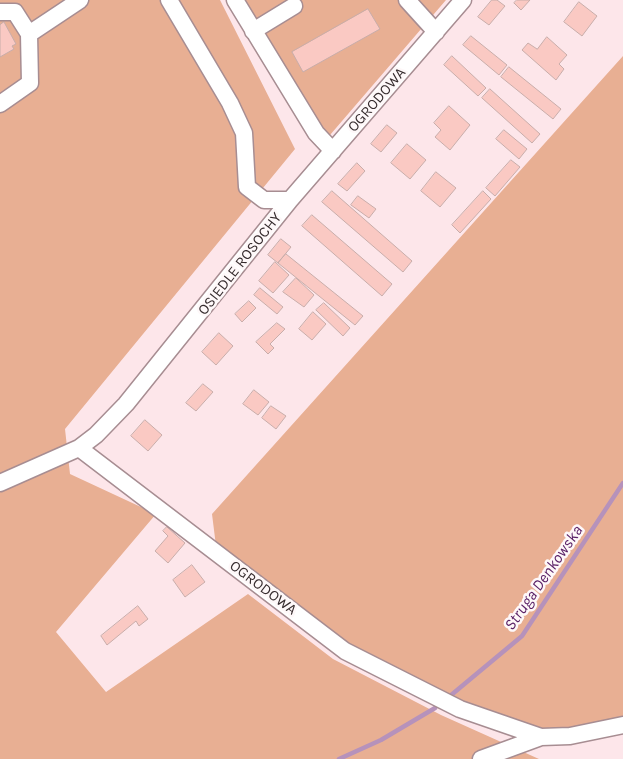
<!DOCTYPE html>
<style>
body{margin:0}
canvas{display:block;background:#fde6ea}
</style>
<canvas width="623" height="759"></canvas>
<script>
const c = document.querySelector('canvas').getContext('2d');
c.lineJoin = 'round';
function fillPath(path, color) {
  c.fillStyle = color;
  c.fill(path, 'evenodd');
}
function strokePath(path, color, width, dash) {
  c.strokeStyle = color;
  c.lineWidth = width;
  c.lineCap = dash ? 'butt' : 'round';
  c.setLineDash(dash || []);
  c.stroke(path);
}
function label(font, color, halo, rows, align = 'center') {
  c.font = font + ' Karla,sans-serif';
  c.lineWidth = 5;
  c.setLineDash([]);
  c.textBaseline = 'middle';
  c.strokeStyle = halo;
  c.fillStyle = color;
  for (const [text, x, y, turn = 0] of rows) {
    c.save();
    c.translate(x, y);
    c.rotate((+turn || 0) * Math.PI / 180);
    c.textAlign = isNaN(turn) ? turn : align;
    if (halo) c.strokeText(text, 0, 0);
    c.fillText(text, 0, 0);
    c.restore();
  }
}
fillPath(new Path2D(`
 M0,0H220L295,149L65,429L70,474L156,514L56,632L106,692L248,594L333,659L441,715L539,759H0Z
 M235,0H446L324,142Z
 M623,56V725L541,737L345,651L217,554L212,514Z`), '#e8af93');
strokePath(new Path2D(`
 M450,696L522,636L623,483
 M339,759L381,740L435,708`), '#b692bb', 4.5);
const building = new Path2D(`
 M492,0H497L505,6L489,25L478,17Z
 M517,0H530L521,10L514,3Z
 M579,2L597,16L582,36L564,22Z
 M368,9L380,29L303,72L292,52Z
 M4,22L16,44L12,46L14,49L0,57V25Z
 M471,36L507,65L499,75L463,45Z
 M547,37L567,55L559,64L564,69L556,80L522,50L528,43L537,49Z
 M452,56L486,88L478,96L444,65Z
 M509,67L561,109L553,119L501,77Z
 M490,89L540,134L532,143L482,98Z
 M449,106L470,125L450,150L435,137L441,130L434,123Z
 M387,125L397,133L381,152L371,144Z
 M504,130L527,149L519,159L496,139Z
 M407,144L426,160L410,179L391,163Z
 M511,160L520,167L495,196L486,188Z
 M357,163L365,171L347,191L338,184Z
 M436,172L456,188L440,207L421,191Z
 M332,191L412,261L403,272L322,202Z
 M483,191L491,199L460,233L452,225Z
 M358,196L376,209L369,218L351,205Z
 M312,215L392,284L382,296L302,226Z
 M281,239L291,247L278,263L268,255Z
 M286,254L363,316L355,325L278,263Z
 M275,262L289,275L273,293L259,281Z
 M296,278L314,295L304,307L283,292Z
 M260,288L283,307L277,314L254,295Z
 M249,301L256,308L242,322L235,314Z
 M324,303L350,328L343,336L316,310Z
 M313,312L326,324L312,340L299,329Z
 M277,323L285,329L270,344L274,348L268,354L256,342Z
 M219,333L233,346L216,365L202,352Z
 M203,384L213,392L196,411L186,403Z
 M254,390L269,402L258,415L243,404Z
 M271,406L286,416L276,429L262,418Z
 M145,420L162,435L148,451L131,436Z
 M167,527L185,543L168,563L155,551L168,536L163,531Z
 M192,565L205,582L185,597L173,580Z
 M138,606L148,619L139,626L136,621L107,645L101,636Z`);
fillPath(building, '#fac9c3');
strokePath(building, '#c8adaa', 1);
const minor = new Path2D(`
 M169,0L230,103L244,133L247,187L264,200H290
 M235,0L316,133L333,151
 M407,0L436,32
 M0,12H15L29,34L30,83L0,104
 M253,31L294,6
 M29,34L80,0
 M79,448L345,651L460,709L541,737
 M0,483L79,448L96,435L126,404L290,200L463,0
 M481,759L541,737L570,736L623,725`);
strokePath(minor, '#a78d92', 19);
strokePath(minor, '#fff', 16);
label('15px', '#362c2e', '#fef8f9', [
 ["OGRODOWA",377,100,-49],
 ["OSIEDLE ROSOCHY",240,264,-52],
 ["OGRODOWA",263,588,37]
]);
label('italic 16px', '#5b2267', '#fef8f9', [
 ["Struga Denkowska",544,578,-55]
]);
</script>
